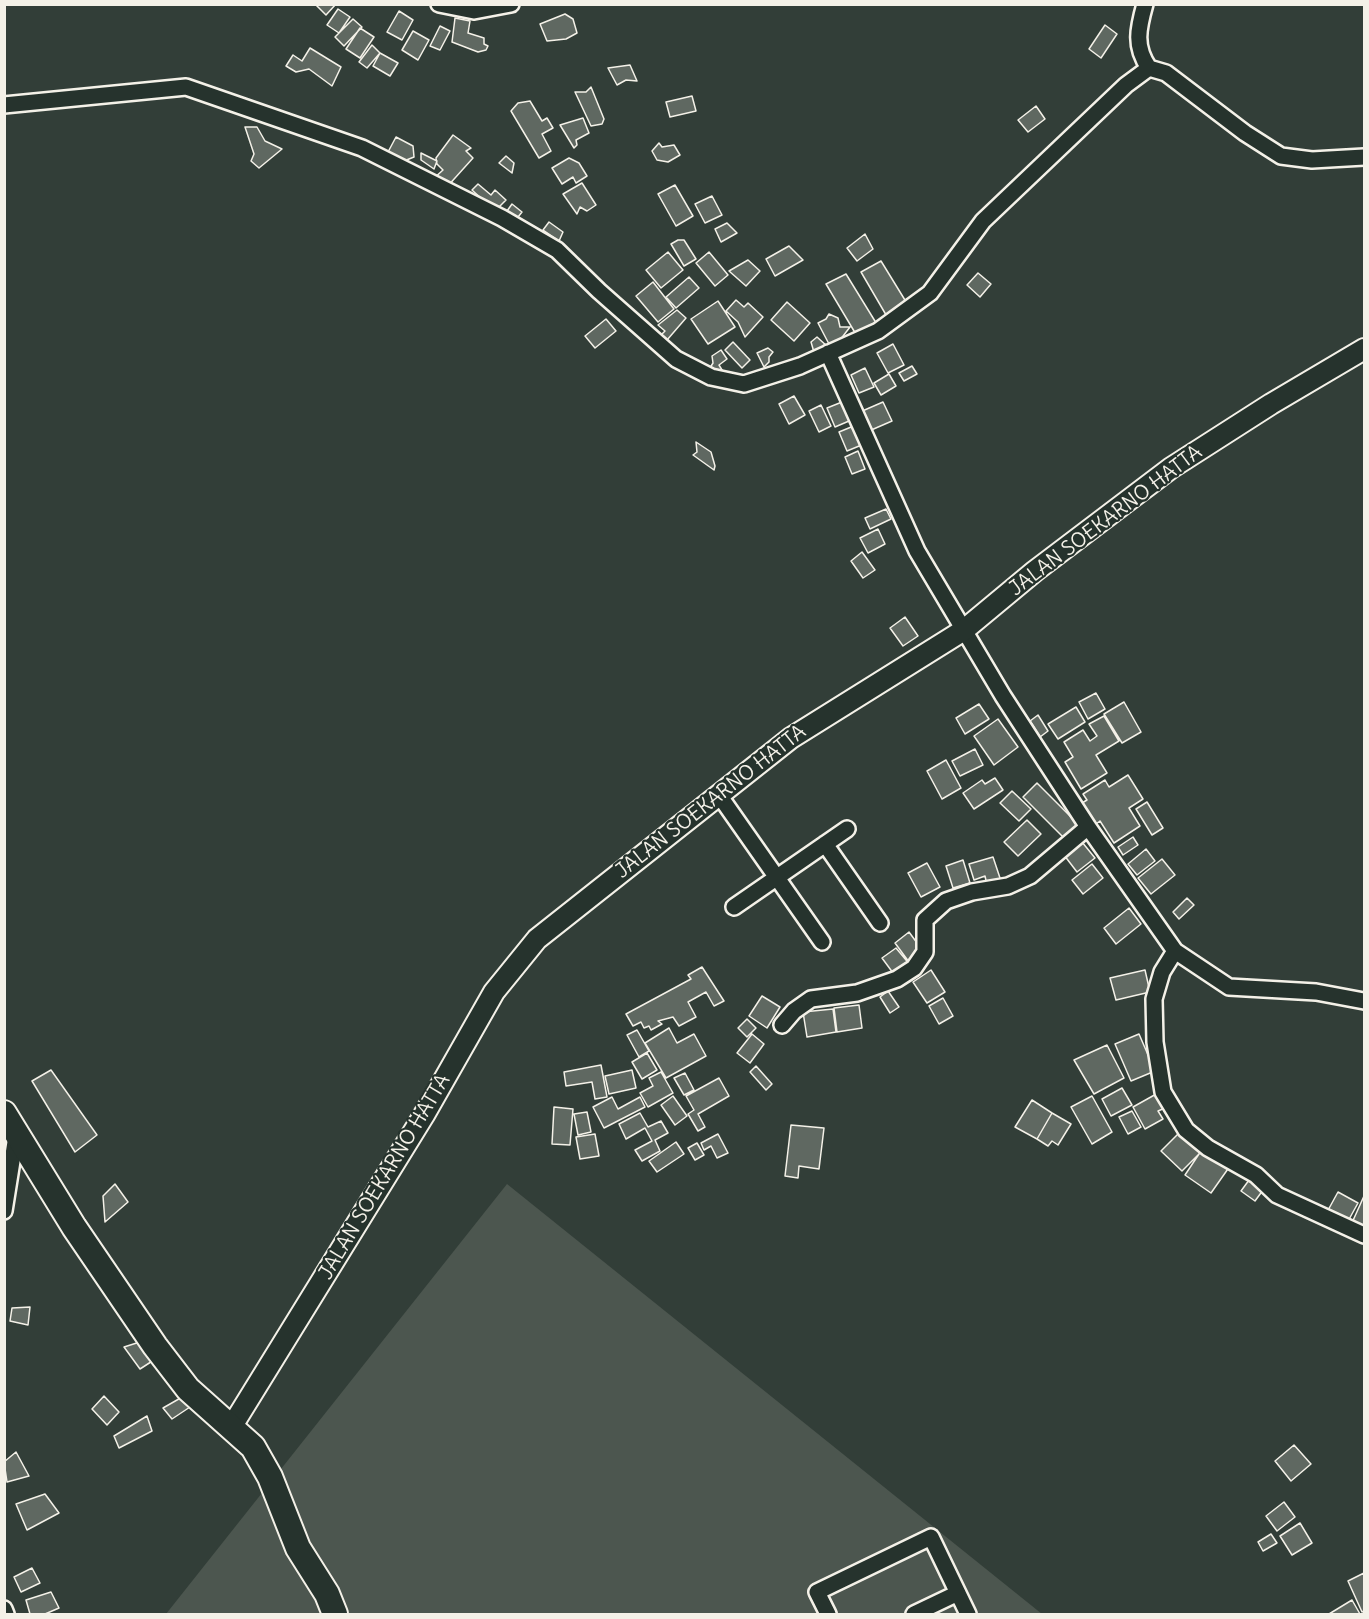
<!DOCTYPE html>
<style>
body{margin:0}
#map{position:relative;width:1369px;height:1619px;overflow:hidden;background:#323e38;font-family:Delius,sans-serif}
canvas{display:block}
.frame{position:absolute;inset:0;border:6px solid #f4f1e8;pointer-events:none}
</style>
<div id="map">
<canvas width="1369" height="1619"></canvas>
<div class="frame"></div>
</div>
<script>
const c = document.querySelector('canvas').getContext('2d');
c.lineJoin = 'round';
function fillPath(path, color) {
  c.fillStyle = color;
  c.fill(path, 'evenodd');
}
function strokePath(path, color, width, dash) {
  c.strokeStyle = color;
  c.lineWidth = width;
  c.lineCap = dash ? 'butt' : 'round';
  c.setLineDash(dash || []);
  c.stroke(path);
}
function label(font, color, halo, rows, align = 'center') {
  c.font = font + ' Delius,sans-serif';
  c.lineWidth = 4.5;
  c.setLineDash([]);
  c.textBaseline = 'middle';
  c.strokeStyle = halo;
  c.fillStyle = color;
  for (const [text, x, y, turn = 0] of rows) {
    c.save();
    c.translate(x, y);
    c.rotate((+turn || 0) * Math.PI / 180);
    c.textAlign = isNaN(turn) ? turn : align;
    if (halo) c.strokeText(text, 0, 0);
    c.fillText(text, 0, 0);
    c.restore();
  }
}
fillPath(new Path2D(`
 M507,1184L1042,1614H166Z`), '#4c564f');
const building = new Path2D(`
 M315,4H336L326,15Z
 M338,9L350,17L339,33L327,25Z
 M399,11L413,20L402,40L387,32Z
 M565,14L573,19L577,33L566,39L547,41L540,24Z
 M455,18L470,21L468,33L484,38V44L488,46L486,50L478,52L452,42Z
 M353,19L362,27L344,46L335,37Z
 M1105,25L1117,34L1101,58L1089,49Z
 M440,26L450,31L440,50L430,46Z
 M360,28L374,37L360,58L346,49Z
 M413,31L429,40L418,60L402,50Z
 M372,45L380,53L367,68L359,62Z
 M310,48L341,67L332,86L309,69L296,72L286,66L293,55L302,61Z
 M380,53L398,63L390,76L373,66Z
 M630,65L637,81L626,80L617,85L608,68Z
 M591,87L604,119L602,124L591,126L575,92H586Z
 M692,96L696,111L670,117L666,102Z
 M530,101L542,121L547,118L553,128L542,134L551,151L539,158L511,111L518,103Z
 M1036,106L1045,119L1028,132L1018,120Z
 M583,118L589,133L576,140L577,145L574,148L560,125Z
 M245,127H257L265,141L282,149L259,168L251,161L254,154Z
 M453,135L471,148L466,151L473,158L446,188L432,180L443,170L437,164L436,158Z
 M396,137L413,146L414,157L404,161L388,152Z
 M659,143L662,147L674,145L680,155L668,162L657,160L652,151Z
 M421,153L437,161L434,169L421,160Z
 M506,156L514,163L512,173L499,163Z
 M569,158L579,163L587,176L576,183L573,177L562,184L552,168Z
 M582,183L596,205L587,211L580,207L577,214L563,194Z
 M478,184L491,195L495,190L506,200L495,211L472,190Z
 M675,185L693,216L676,226L658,194Z
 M712,196L722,215L705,223L695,204Z
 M512,204L522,212L518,217L529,226L502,218Z
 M549,222L563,232L559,241L543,230Z
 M727,223L737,233L721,242L715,229Z
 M865,234L873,249L857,261L847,248Z
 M678,240H684L696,259L684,266L671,244Z
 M789,246L803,260L775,276L766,259Z
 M668,252L683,270L661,288L646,270Z
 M709,252L728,275L715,286L696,263Z
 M748,260L760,271L746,286L729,271Z
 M881,261L908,305L889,320L861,272Z
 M978,273L991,284L980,297L967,285Z
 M846,274L878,326L857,336L826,284Z
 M689,277L699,288L676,308L666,297Z
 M653,282L674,309L658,322L636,296Z
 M736,300L744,307L748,303L763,317L745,337L738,322L726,311Z
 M718,301L735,327L708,344L691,319Z
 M787,302L810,323L794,341L771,320Z
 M677,310L686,318L667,340L661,335L665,331L658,325Z
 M829,314L838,318L840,327H850L840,340L830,346L818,323L826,319Z
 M606,319L616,331L595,348L585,336Z
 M817,337L828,347L816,359L811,342Z
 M733,342L750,360L742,368L725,350Z
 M893,344L904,365L888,373L877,353Z
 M768,348L773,352L769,357V362L764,367L757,353Z
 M721,350L727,359L719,365L725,375L708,371L713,363L712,356Z
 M912,366L917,374L904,381L899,373Z
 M865,368L874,387L859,393L851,375Z
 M889,374L896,386L881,395L874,383Z
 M794,396L805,415L789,424L779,404Z
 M842,402L849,421L835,427L827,408Z
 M883,402L892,421L869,431L860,412Z
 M821,405L831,426L819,432L809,411Z
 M856,425L864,444L847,451L839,432Z
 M696,442L711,452L715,466L714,470L693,455L697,452Z
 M858,451L865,469L852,474L845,457Z
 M886,509L891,519L870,529L865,518Z
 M878,529L885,544L868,553L860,538Z
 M862,552L875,570L863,578L851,561Z
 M905,617L918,636L903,646L890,628Z
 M1096,693L1105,709L1088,719L1079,702Z
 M1124,702L1141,732L1122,743L1104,714Z
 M979,704L989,719L965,734L956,718Z
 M1076,707L1085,722L1058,739L1048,724Z
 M1038,715L1048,731L1040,737L1030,721Z
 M1104,716L1119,741L1096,755L1107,773L1081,789L1065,762L1073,757L1064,742L1083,730L1090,741L1097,736L1089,724Z
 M998,719L1018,747L994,765L974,736Z
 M975,749L983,765L960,776L952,761Z
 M946,760L961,788L942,799L927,771Z
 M1128,775L1143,799L1129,808L1140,826L1114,843L1100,821L1096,824L1082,803L1087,800L1083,794L1105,780L1109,787Z
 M995,778L1003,790L974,809L963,793L982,780L985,784Z
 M1037,783L1079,825L1065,839L1023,797Z
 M1012,791L1031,809L1019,821L1000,803Z
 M1147,802L1163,828L1152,835L1136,809Z
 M1027,820L1041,834L1018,856L1004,842Z
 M1133,837L1138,845L1123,855L1118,847Z
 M1082,842L1095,858L1077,872L1064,855Z
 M1146,849L1155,861L1137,875L1128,864Z
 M993,857L1001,881L987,885L985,876L974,880L969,864Z
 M1162,859L1175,875L1151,894L1138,878Z
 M963,860L970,883L953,888L946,866Z
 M927,863L940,887L921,897L908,873Z
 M1092,864L1103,878L1083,894L1072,880Z
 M1187,898L1194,905L1179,919L1173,912Z
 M1129,908L1141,924L1116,944L1104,928Z
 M909,932L923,951L909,962L895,943Z
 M896,948L911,966L896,977L882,958Z
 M702,967L724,1001L714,1006L706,992L688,1002L696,1017L679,1026L673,1017L658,1021L662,1024L651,1030L649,1026L644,1028L641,1022L633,1026L626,1014L691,979L688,975Z
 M931,970L945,992L927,1003L913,982Z
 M1145,970L1150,992L1116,1000L1110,978Z
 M888,991L899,1007L890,1013L880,997Z
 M762,996L780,1007L767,1028L749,1016Z
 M943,998L953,1016L939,1024L929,1006Z
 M859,1005L862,1028L837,1032L834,1008Z
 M833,1009L836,1032L807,1037L803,1012Z
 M747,1019L756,1028L747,1037L738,1028Z
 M669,1028L677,1043L694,1034L706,1056L666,1078L645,1043Z
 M637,1030L649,1051L639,1057L627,1035Z
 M752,1034L764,1044L750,1063L737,1053Z
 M1139,1034L1155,1071L1131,1081L1115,1044Z
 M1107,1045L1124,1078L1094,1094L1074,1060Z
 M647,1053L657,1070L642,1079L632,1062Z
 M601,1065L607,1097L595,1099L592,1082L566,1086L564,1072Z
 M756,1066L772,1084L766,1090L750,1072Z
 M51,1070L97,1135L75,1152L32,1081Z
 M632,1070L636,1088L609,1094L605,1076Z
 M661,1072L673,1093L648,1107L640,1093L653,1086L649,1078Z
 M685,1073L694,1090L684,1095L674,1078Z
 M719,1078L729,1096L698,1114L705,1127L698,1131L688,1114L694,1110L686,1096Z
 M1122,1088L1132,1105L1111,1116L1102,1099Z
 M1158,1093L1165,1108L1158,1111L1163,1119L1145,1129L1133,1107Z
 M673,1096L687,1116L675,1125L661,1105Z
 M1092,1096L1112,1132L1092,1144L1071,1107Z
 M612,1097L618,1109L640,1097L645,1107L604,1128L593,1107Z
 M1032,1100L1052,1113L1037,1139L1015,1127Z
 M554,1107L573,1109L570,1145L552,1144Z
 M1132,1111L1141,1127L1128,1134L1119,1117Z
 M587,1112L591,1132L578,1135L574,1114Z
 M640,1113L648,1127L661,1121L668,1133L655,1140L660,1151L642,1161L635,1150L652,1141L645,1128L626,1139L619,1124Z
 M1052,1113L1071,1124L1058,1145L1052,1141L1048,1146L1037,1139Z
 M791,1125L824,1128L819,1169L799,1166L798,1178L785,1176Z
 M1179,1133L1200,1153L1182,1171L1161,1151Z
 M595,1134L599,1156L580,1159L576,1137Z
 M718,1134L728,1153L717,1158L711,1146L704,1150L701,1143Z
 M676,1142L684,1154L657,1172L649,1161Z
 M697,1143L704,1155L695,1160L688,1148Z
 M1203,1148L1230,1166L1211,1193L1185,1175Z
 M1252,1176L1266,1186L1255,1201L1241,1191Z
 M115,1184L128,1202L105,1222L103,1196Z
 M1338,1192L1358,1203L1347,1223L1327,1212Z
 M1364,1196V1231L1351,1225Z
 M30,1307L28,1325L10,1321L12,1308Z
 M143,1341L157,1358L140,1369L124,1347Z
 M104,1396L119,1412L107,1425L92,1409Z
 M184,1396L190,1407L172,1419L163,1408Z
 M147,1416L152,1431L119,1448L114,1436Z
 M1294,1445L1311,1464L1291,1481L1275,1461Z
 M16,1452L29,1476L7,1482L4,1462Z
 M45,1494L59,1513L27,1530L16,1504Z
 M1284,1502L1295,1517L1277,1531L1266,1516Z
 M1300,1523L1312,1543L1292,1555L1280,1536Z
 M1271,1534L1277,1543L1263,1551L1258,1542Z
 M32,1568L40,1583L21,1592L14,1577Z
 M1364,1573V1611L1362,1612L1348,1581Z
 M51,1592L59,1608L45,1614H30L26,1600Z
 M1352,1600L1360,1614H1329Z`);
fillPath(building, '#5f6861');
strokePath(building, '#f4f1e8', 1.5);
const minor = new Path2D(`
 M439,4L474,11L511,4
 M1145,4C1138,29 1134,46 1149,68
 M4,105L186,87L362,148L502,218L557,250L599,291L676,359L711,377L744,384L800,366L878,331L930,293L983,221L1126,85L1149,68L1166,73L1245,133L1281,156L1312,160L1364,157
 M828,353L917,551L1003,696L1088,827L1175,951L1229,987L1316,992L1364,1001
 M719,795L822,942
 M825,844L880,923
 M734,907L847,829
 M1175,951L1162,972L1154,999L1155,1042L1163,1092L1186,1130L1208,1148L1256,1175L1277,1195L1364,1235
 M782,1025L794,1011L811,999L857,993L897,979L914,968L925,952V920L946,901L972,892L1008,886L1030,876L1088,827
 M4,1211L16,1136
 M4,1609L6,1614
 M828,1614L817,1592L931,1537L968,1614
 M914,1614L958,1593`);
const tertiary = new Path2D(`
 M232,1426L424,1115L494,992L537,939L791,738L964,630L1035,571L1171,468L1271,404L1364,349`);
const primary = new Path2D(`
 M4,1113L74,1227L155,1346L188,1389L253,1447L270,1477L298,1548L327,1594L335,1614`);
strokePath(minor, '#f4f1e8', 20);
strokePath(tertiary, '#f4f1e8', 24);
strokePath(primary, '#f4f1e8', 28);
strokePath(minor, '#26332d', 15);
strokePath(tertiary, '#26332d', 20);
strokePath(primary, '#26332d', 24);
label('20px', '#f4f1e8', '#26332d', [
 ["JALAN SOEKARNO HATTA",1106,521,-37],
 ["JALAN SOEKARNO HATTA",711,802,-38],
 ["JALAN SOEKARNO HATTA",385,1177,-59]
]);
</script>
